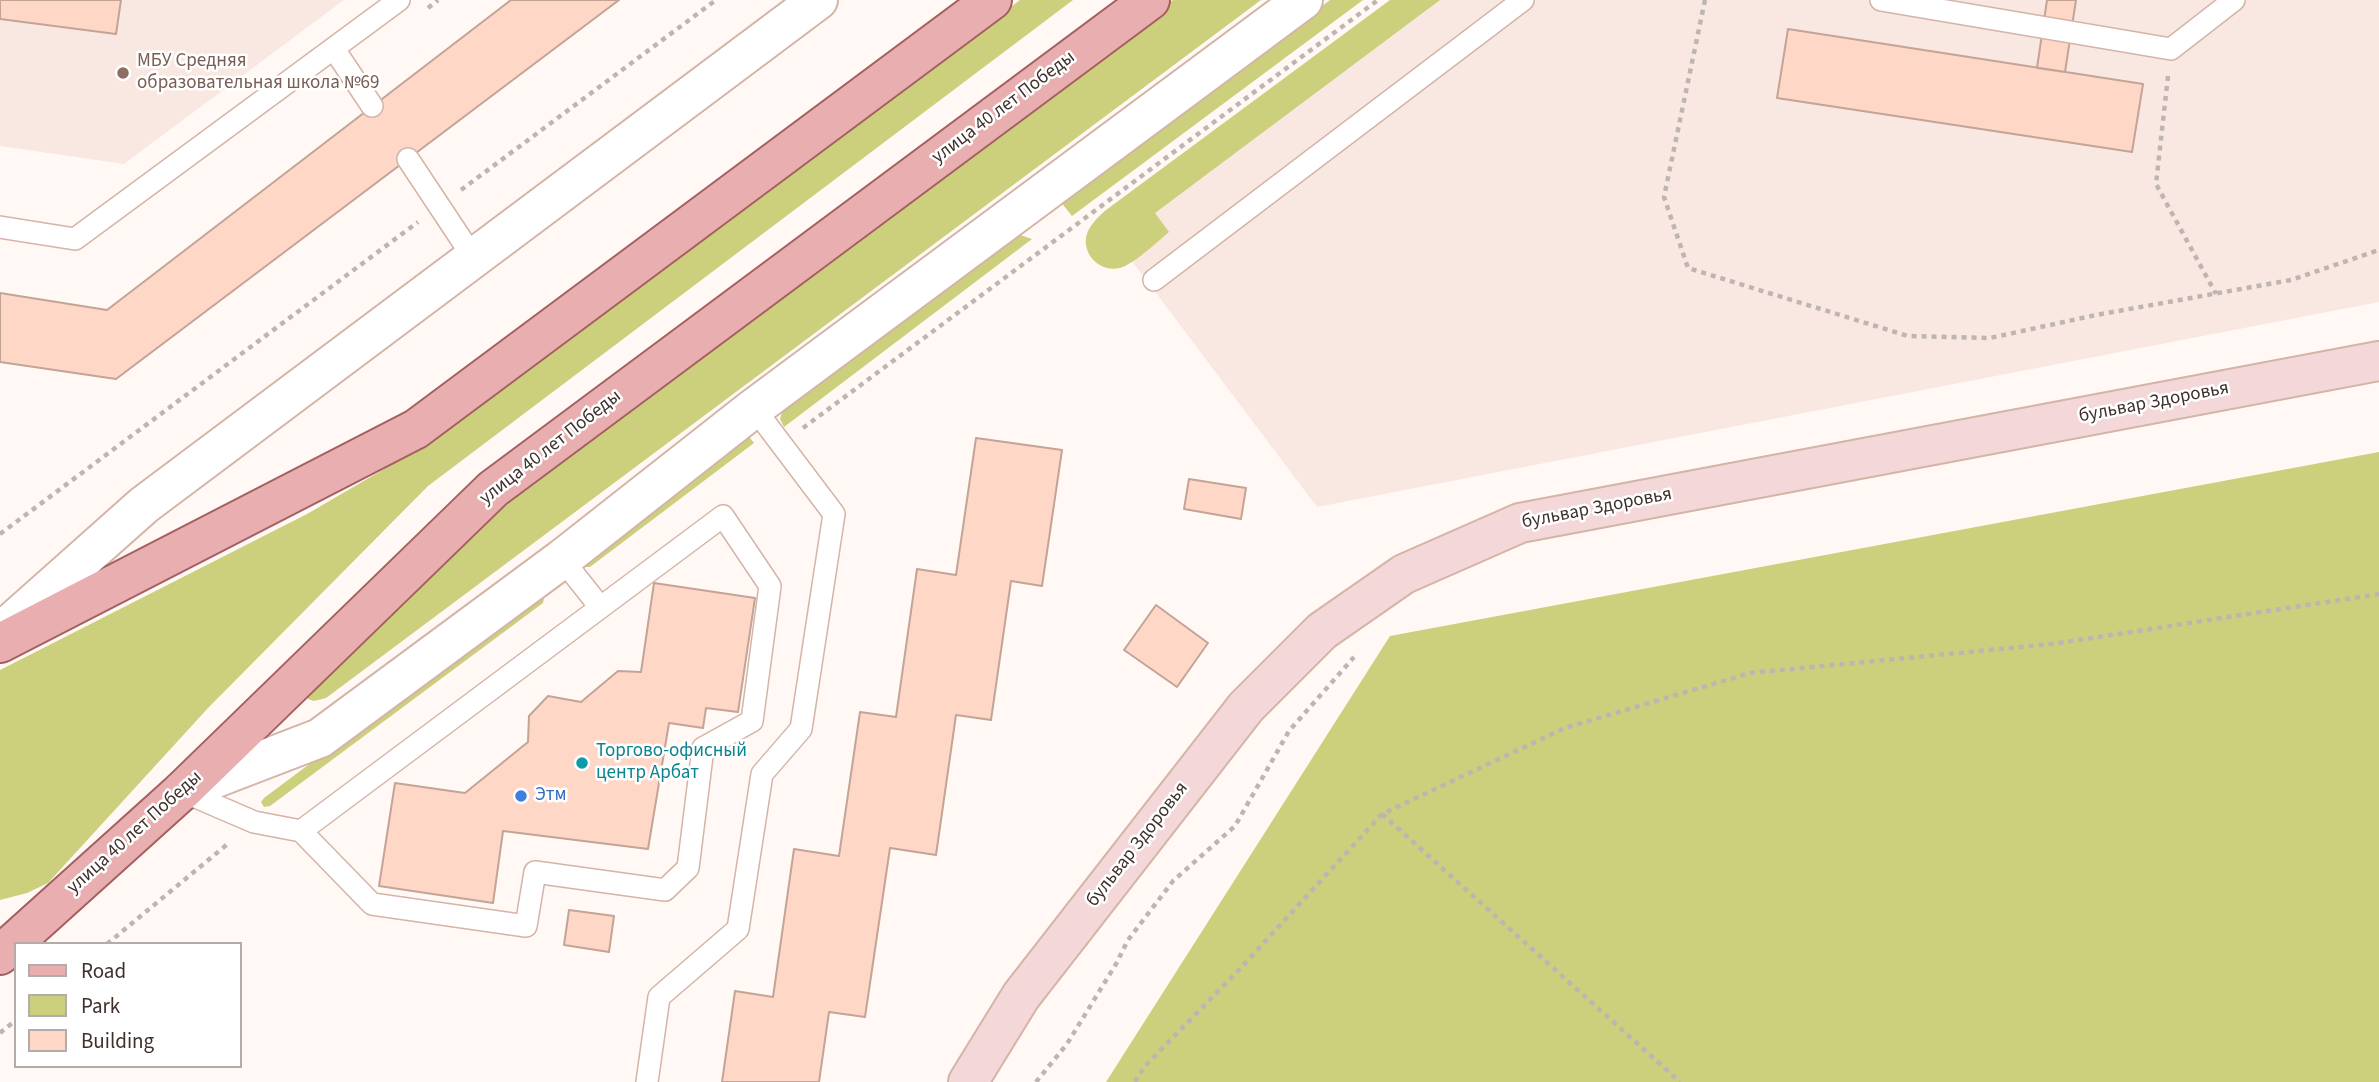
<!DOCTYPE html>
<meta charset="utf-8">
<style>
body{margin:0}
#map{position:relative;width:2379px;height:1082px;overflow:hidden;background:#fff8f5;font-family:"Source Sans 3",sans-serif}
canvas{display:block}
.legend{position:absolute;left:14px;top:942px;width:228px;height:126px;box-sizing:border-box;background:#fff;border:2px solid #b2adab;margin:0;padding:9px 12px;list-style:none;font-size:21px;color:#3e312c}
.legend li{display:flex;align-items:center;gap:14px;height:35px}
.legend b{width:35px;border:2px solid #b2adab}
</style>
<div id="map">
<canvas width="2379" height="1082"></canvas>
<ul class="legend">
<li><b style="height:9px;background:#e9afb0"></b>Road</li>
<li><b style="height:19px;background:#cccf7b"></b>Park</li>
<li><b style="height:19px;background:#fed7c7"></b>Building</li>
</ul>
</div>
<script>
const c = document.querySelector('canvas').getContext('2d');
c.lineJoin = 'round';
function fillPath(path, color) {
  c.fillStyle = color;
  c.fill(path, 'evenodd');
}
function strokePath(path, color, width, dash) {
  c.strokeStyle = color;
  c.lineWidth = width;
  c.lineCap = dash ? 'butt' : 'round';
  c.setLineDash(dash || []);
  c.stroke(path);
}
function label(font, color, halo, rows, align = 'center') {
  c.font = font + ' "Source Sans 3",sans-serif';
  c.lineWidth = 5;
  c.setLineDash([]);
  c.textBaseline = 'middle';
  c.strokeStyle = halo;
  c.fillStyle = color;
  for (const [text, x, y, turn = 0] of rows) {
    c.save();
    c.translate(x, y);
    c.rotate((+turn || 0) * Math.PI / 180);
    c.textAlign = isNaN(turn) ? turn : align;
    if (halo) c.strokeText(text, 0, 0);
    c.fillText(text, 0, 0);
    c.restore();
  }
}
fillPath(new Path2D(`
 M0,0H344L124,164L0,146Z
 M1420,0H2379V302L1317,507L1110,232Z`), '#f9e8e1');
fillPath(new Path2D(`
 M1020,0H1073L428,486L208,708L48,883L27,893L0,900V670L307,514L398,461Z
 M1173,0H1261L326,698L314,701L308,699L307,695L431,565L561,456Z
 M1330,0H1363L1072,216L1060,201Z
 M1390,0H1440L1155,213L1169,232C1157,242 1134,264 1120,268C1099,273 1079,252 1088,231C1092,223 1099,216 1106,210Z
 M1017,234L1032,239L784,427L780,419L783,409Z
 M747,434L754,443L590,567H583L580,563Z
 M2379,452V1082H1106L1390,636Z
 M537,594H541L544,598L543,603L270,806L264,807L261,802L264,798Z`), '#cccf7b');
const building = new Path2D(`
 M0,0H121L116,34L0,19Z
 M511,0H619L116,379L0,362V293L107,310Z
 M2047,0H2076L2065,72L2037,68Z
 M1788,29L2143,84L2132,152L1777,98Z
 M976,438L1062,450L1042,586L1011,581L991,720L956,715L936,855L890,848L865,1017L829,1012L819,1082H722L735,991L773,997L794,849L839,856L860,712L896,717L917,569L956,575Z
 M1189,479L1246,488L1241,519L1184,509Z
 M654,583L755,598L738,712L706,708L703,728L669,723L648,849L503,831L493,903L379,886L395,783L465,793L528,742L529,716L548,696L581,702L618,671L641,672Z
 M1156,605L1208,643L1177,687L1124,650Z
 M569,910L614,916L609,952L564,945Z`);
fillPath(building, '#fed7c7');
strokePath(building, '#c3a496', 2);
const lane = new Path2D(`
 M1881,0L2171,49L2234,0
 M334,49L372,106
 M408,159L473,257
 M0,227L75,239L399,0
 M1154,280L1523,0
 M562,559L600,607
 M182,791L254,822L301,831L723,516L770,586L752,721L703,748L688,868L665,890L535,872L526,926L372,904L301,831
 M647,1082L659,997L738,929L762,774L801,729L834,514L754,408`);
const street = new Path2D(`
 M0,633L144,505L818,0
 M182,791L320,738L562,559L754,408L1303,0`);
const secondary = new Path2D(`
 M968,1082L1021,996L1246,707L1322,631L1404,574L1520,523L2379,361`);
const primary = new Path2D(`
 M0,643L416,429L992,0
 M0,955L182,791L493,489L1150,0`);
strokePath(lane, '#d4b4a7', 24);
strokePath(street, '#d4b4a7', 42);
strokePath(secondary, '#d4b4a7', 42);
strokePath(primary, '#a46060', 42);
strokePath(new Path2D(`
 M1705,0L1664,197L1688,268L1908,336L1990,338L2096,315L2291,280L2379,250
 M428,8L438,0
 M2168,76L2156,184L2216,294
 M461,190L716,0
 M803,428L1378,0
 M0,534L418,222
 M1382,814L1680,1082
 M107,944L230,842
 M0,1033L16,1020
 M1036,1082L1067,1044L1116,964L1128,940L1173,881L1235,826L1289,731L1354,657
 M1135,1082L1144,1067L1237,972L1382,814L1565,728L1750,673L2052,644L2379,594`), '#beb5b2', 4.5, [5, 5]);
strokePath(lane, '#fff', 21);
strokePath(street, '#fff', 38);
strokePath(secondary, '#f4d7d8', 38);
strokePath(primary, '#e9afb0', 38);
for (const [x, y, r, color] of [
 [123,73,7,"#8d6e63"],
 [582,763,7,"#0f9aa8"],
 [521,796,7,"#3f7fe0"]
]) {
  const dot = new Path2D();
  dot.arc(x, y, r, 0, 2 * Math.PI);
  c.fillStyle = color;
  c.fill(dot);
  strokePath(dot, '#fff', 2.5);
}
label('19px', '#785e54', '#fff', [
 ["МБУ Средняя",137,62],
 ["образовательная школа №69",137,84]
], 'left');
label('19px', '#3e312c', '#fff', [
 ["улица 40 лет Победы",1004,108,-37],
 ["бульвар Здоровья",2154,403,-11],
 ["улица 40 лет Победы",551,448,-38],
 ["бульвар Здоровья",1597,509,-11],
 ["улица 40 лет Победы",135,833,-42],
 ["бульвар Здоровья",1138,845,-52]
]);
label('19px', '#0d838f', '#fff', [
 ["Торгово-офисный",596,752],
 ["центр Арбат",596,774]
], 'left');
label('19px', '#366cbe', '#fff', [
 ["Этм",535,796]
], 'left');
</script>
